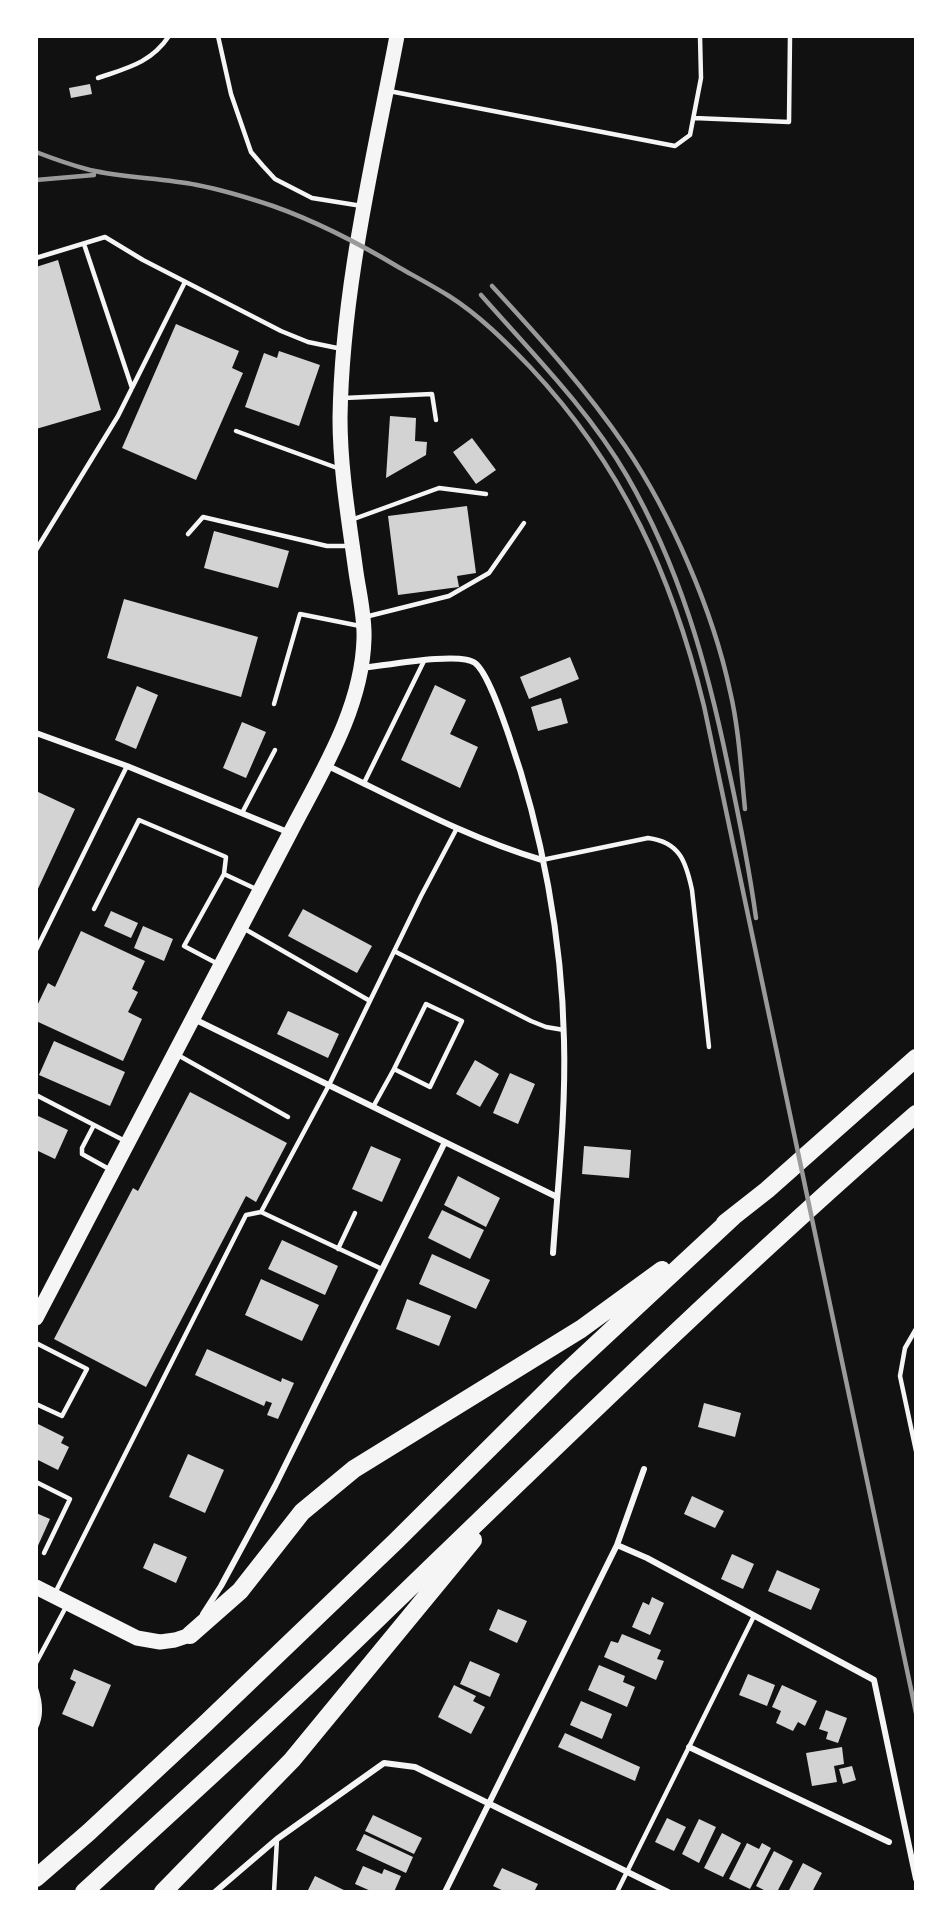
<!DOCTYPE html>
<style>
body{margin:0}
#map{position:relative;width:952px;height:1928px;overflow:hidden;background:#111;font-family:"Titillium Web",sans-serif}
canvas{display:block}
.frame{position:absolute;inset:0;border:38px solid #fff;pointer-events:none}
</style>
<div id="map">
<canvas width="952" height="1928"></canvas>
<div class="frame"></div>
</div>
<script>
const c = document.querySelector('canvas').getContext('2d');
c.lineJoin = 'round';
function fillPath(path, color) {
  c.fillStyle = color;
  c.fill(path, 'evenodd');
}
function strokePath(path, color, width, dash) {
  c.strokeStyle = color;
  c.lineWidth = width;
  c.lineCap = dash ? 'butt' : 'round';
  c.setLineDash(dash || []);
  c.stroke(path);
}
fillPath(new Path2D(`
 M90,84L92,94L71,98L69,88Z
 M58,260L101,410L36,429V267Z
 M176,324L239,351L232,368L243,373L196,480L122,448Z
 M279,351L320,365L299,426L245,407L264,353L277,358Z
 M390,416L416,418L415,441L427,442L426,455L386,478Z
 M472,438L496,470L476,484L453,452Z
 M467,506L476,573L457,576L459,587L398,595L388,516Z
 M214,531L289,551L278,588L204,568Z
 M124,599L258,637L241,697L107,658Z
 M570,657L579,679L529,699L520,677Z
 M435,685L466,700L450,734L478,747L460,788L401,760Z
 M137,686L158,695L136,749L115,740Z
 M561,698L568,723L538,731L531,707Z
 M242,722L266,732L246,778L223,768Z
 M36,791L75,809L36,893Z
 M303,909L372,946L357,973L288,936Z
 M111,911L138,923L131,938L104,926Z
 M143,926L173,939L164,961L134,948Z
 M81,931L145,961L132,989L138,992L128,1012L142,1019L123,1061L36,1021V1008L48,983L55,987Z
 M288,1011L339,1034L328,1058L277,1034Z
 M54,1041L125,1072L110,1106L39,1075Z
 M475,1060L499,1074L480,1107L456,1094Z
 M510,1073L535,1084L518,1124L493,1113Z
 M190,1092L287,1143L256,1202L246,1196L146,1387L54,1339L133,1188L138,1191Z
 M36,1115L68,1130L55,1159L36,1150Z
 M371,1146L401,1159L382,1202L352,1189Z
 M584,1146L631,1150L629,1178L582,1174Z
 M458,1176L500,1198L486,1227L444,1205Z
 M442,1210L484,1230L470,1259L428,1238Z
 M282,1240L338,1266L325,1295L268,1269Z
 M432,1254L490,1280L476,1309L419,1284Z
 M261,1279L319,1305L302,1341L245,1315Z
 M407,1299L451,1316L439,1346L396,1329Z
 M207,1349L281,1382L282,1378L294,1383L278,1419L267,1415L272,1403L266,1401L264,1406L195,1375Z
 M704,1403L741,1413L735,1437L698,1427Z
 M36,1423L64,1437L61,1443L69,1447L58,1470L36,1459Z
 M188,1454L224,1470L205,1513L169,1497Z
 M692,1496L724,1511L715,1528L684,1514Z
 M36,1513L50,1519L36,1550Z
 M154,1543L187,1557L176,1583L143,1568Z
 M732,1554L754,1564L743,1589L721,1579Z
 M777,1570L820,1589L811,1610L768,1591Z
 M652,1597L664,1603L650,1635L632,1627L643,1602L649,1605Z
 M498,1609L527,1621L517,1643L489,1630Z
 M622,1634L661,1650L657,1659L664,1661L656,1680L604,1657L611,1641L618,1643Z
 M470,1661L500,1674L490,1697L460,1684Z
 M599,1665L625,1676L623,1682L635,1687L627,1707L588,1690Z
 M74,1669L111,1685L93,1727L62,1714L76,1682L70,1679Z
 M748,1674L775,1685L767,1706L739,1695Z
 M454,1685L476,1696L473,1701L485,1707L471,1734L438,1717Z
 M782,1685L817,1701L805,1726L798,1722L793,1731L776,1723L781,1711L772,1707Z
 M581,1701L612,1714L602,1739L570,1725Z
 M826,1710L847,1718L838,1743L826,1739L828,1732L819,1729Z
 M565,1733L640,1767L635,1781L558,1747Z
 M842,1747L844,1764L834,1766L837,1782L812,1786L806,1753Z
 M852,1766L856,1780L843,1784L839,1769Z
 M373,1815L422,1838L414,1854L365,1831Z
 M667,1818L686,1827L674,1851L655,1842Z
 M699,1819L716,1827L699,1863L682,1854Z
 M722,1833L741,1843L723,1877L704,1868Z
 M364,1834L413,1857L406,1873L356,1850Z
 M747,1843L759,1849L762,1843L771,1848L750,1889L729,1879Z
 M774,1851L793,1861L777,1892H768L756,1886Z
 M803,1863L822,1873L812,1892H788Z
 M363,1866L382,1874L384,1869L401,1876L394,1892H373L355,1884Z
 M502,1868L538,1884L534,1892H506L493,1886Z
 M315,1876L348,1892H312L308,1890Z`), '#d3d3d3');
strokePath(new Path2D(`
 M218,36L231,94L251,152L263,166L275,179L312,198L362,206
 M98,78C127,68 151,63 169,36
 M389,91L675,146L690,135L701,78L700,36
 M694,118L789,122L790,36
 M84,244L132,388
 M36,258L105,237L143,260L281,331L308,342L342,349
 M344,398L432,394L436,420
 M236,431L340,469
 M351,520L439,488L486,494
 M188,534L203,517L327,546H350
 M36,550L118,416L185,282
 M365,617L449,596L489,573L524,523
 M274,704L300,614L360,626
 M364,783L424,661
 M242,813L275,750
 M542,860L648,838C680,842 686,862 692,890L709,1047
 M94,909L139,820L226,857L224,874
 M243,928L370,1001
 M36,950L127,766
 M394,951L531,1021L546,1027L564,1030
 M218,964L184,946L224,874L256,889
 M176,1054L288,1117
 M36,1095L127,1142
 M373,1107L394,1069L430,1087L462,1021L426,1004L394,1069
 M94,1125L82,1148V1154L109,1169
 M261,1212L382,1269
 M338,1249L355,1213
 M916,1329L905,1348L900,1376L916,1451
 M36,1343L87,1369L62,1416L36,1404
 M36,1482L70,1499L44,1553
 M55,1593L246,1215L261,1212L329,1085L421,896L457,828
 M36,1663L67,1605
 M36,1689C40,1701 42,1715 36,1727
 M274,1892L277,1839
 M617,1892L754,1616`), '#f5f5f5', 4.5);
strokePath(new Path2D(`
 M362,668C383,666 460,651 475,663C488,673 503,719 509,736C542,831 562,939 564,1040C566,1111 558,1182 553,1253
 M36,733L127,766L290,833
 M326,765C397,799 467,838 542,860
 M194,1019L557,1197
 M617,1545L644,1469
 M203,1614L221,1586L275,1486L445,1142
 M689,1747L889,1842
 M215,1892L277,1839L384,1763L415,1767L668,1892
 M445,1892L617,1545L647,1558L874,1680L916,1879`), '#f5f5f5', 6);
strokePath(new Path2D(`
 M36,1318L290,833C321,773 362,709 364,639C365,617 359,593 356,572C349,521 340,469 340,418C342,289 373,162 397,36
 M36,1587L137,1638L160,1642L175,1640L190,1635`), '#f5f5f5', 15);
strokePath(new Path2D(`
 M725,1223L767,1190L916,1058
 M190,1635L240,1591L302,1512L354,1469L581,1329L662,1270
 M36,1878L89,1832L205,1724L396,1541L563,1375L733,1217
 M84,1892C168,1815 253,1738 336,1659C527,1475 716,1288 916,1114
 M163,1892L292,1760L473,1540`), '#f5f5f5', 18);
strokePath(new Path2D(`
 M36,152C54,159 71,165 90,170C124,178 161,178 197,185C223,190 249,198 273,206C318,222 360,244 400,268C416,277 433,286 449,296C479,315 506,342 530,367C623,466 672,576 704,706L916,1713
 M36,180L94,175
 M492,286C539,337 586,389 625,446C671,514 713,611 730,691C739,729 741,770 745,809
 M481,295C532,353 588,409 627,476C679,566 707,664 728,766C739,817 749,867 756,918`), '#9a9a9a', 4.5);
</script>
